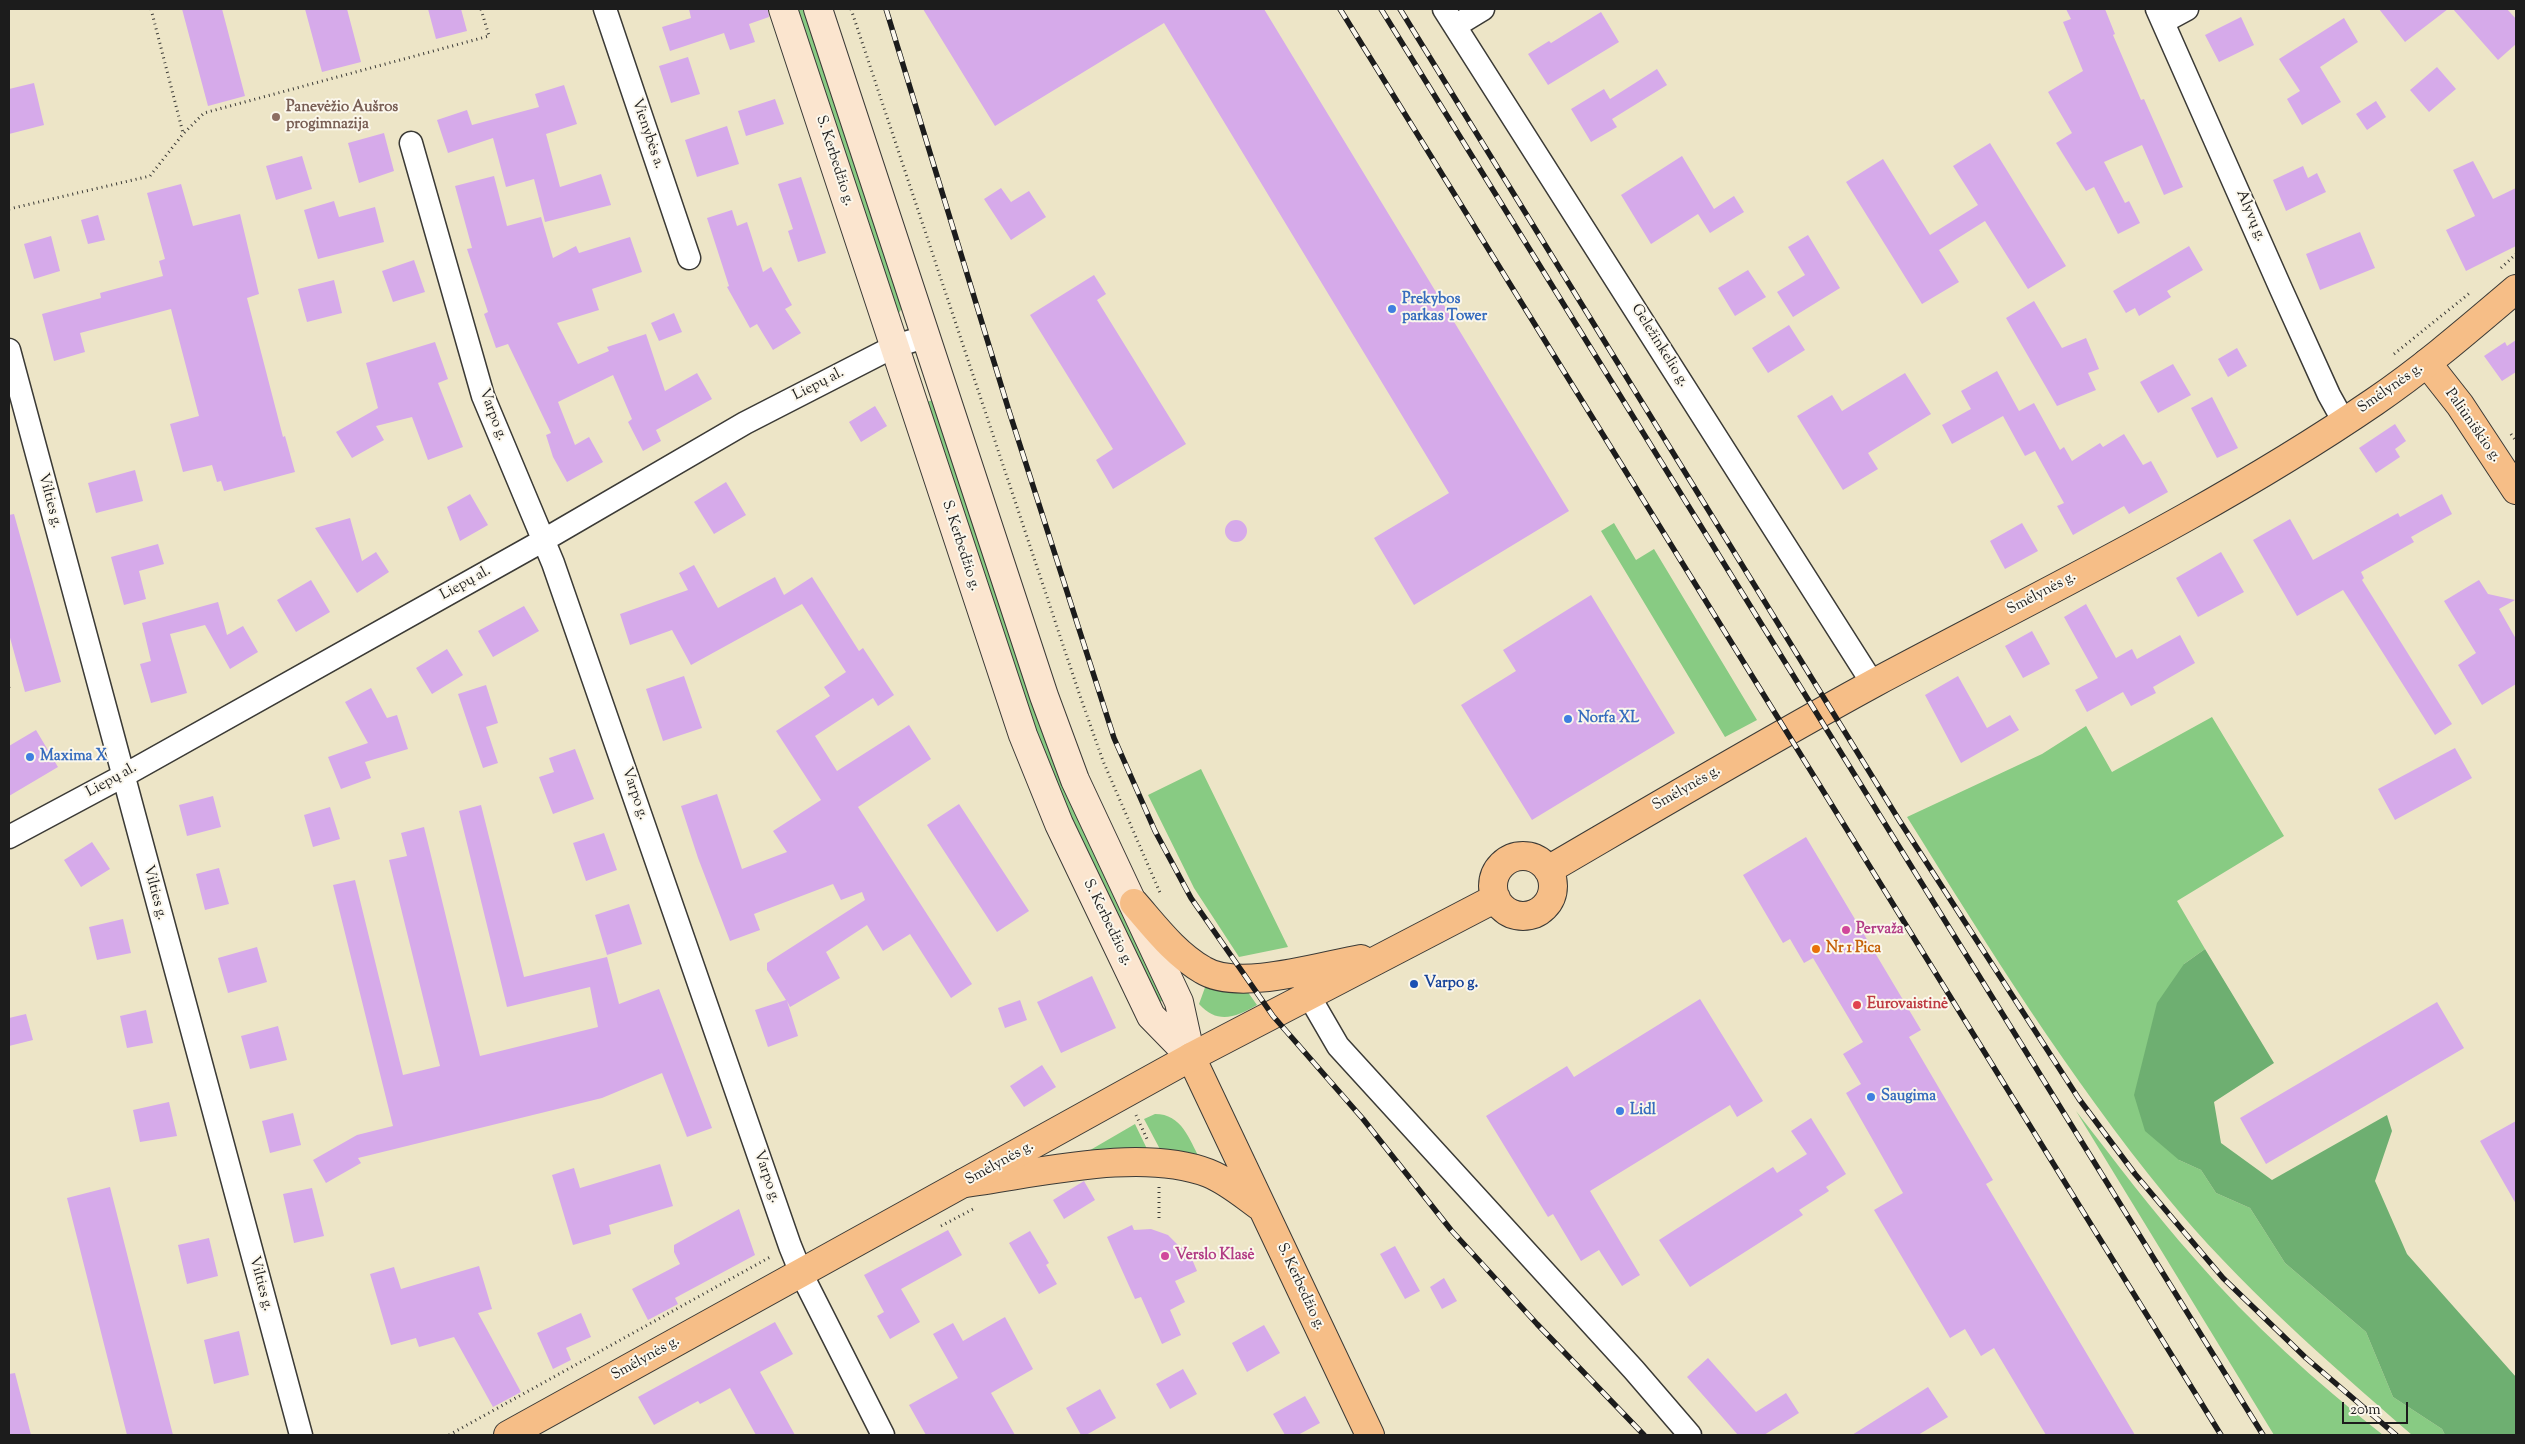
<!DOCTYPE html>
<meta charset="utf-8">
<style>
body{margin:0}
#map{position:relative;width:2525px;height:1444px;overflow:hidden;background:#ede5c7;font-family:"Sorts Mill Goudy",serif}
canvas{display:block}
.frame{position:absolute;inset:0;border:10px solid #1c1c1c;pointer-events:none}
.scale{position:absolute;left:2342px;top:1402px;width:66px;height:22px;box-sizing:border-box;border:2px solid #1c1c1c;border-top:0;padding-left:6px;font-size:15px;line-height:18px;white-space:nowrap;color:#1c1c1c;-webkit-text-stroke:4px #fbf7ec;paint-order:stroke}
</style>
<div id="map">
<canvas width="2525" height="1444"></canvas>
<div class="frame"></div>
<div class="scale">20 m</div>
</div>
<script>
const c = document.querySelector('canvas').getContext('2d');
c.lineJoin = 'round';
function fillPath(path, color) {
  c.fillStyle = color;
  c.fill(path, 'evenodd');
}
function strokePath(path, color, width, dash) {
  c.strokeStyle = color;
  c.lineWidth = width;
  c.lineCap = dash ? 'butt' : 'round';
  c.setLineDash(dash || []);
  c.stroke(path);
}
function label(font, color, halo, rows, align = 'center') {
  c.font = font + ' "Sorts Mill Goudy",serif';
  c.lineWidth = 4;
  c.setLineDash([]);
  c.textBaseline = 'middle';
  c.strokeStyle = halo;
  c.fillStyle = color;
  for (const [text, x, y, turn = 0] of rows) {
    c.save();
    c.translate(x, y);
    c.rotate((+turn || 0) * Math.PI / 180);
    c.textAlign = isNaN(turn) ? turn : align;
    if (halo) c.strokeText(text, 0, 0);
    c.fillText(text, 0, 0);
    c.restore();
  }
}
fillPath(new Path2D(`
 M795,9H804L902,308L899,313L895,314Z
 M933,400L1166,999L1158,1003L1115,916L1051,773L923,403Z
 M1614,523L1636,560L1654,549L1757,720L1725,737L1601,531Z
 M2212,717L2284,836L2177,901L2205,949L2184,964L2179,1160L2201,1170L2216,1193L2250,1208L2285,1263L2366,1332L2393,1397L2442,1429L2445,1435H2412C2326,1360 2239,1285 2166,1196C2069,1077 1988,947 1907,817L2042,754L2086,726L2112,772Z
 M1201,769L1288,947L1239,957L1194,888L1148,795Z
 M1207,982L1245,988L1257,1005C1236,1017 1218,1025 1199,1004Z
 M2076,1111C2115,1161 2153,1212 2195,1259C2251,1324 2316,1382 2383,1435H2274Z
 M1155,1114C1182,1114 1189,1139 1200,1159L1162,1153L1144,1119Z
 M1135,1124L1148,1151L1080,1156Z`), '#88cb83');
fillPath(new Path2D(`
 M2205,949L2274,1063L2214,1102L2221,1143L2272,1180L2387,1115L2392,1131L2375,1181L2407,1254L2516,1377V1435H2445L2442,1429L2393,1397L2366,1332L2285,1263L2250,1208L2216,1193L2201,1170L2179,1160L2145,1131L2134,1095L2157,1003L2184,964Z`), '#6eaf71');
fillPath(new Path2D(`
 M182,9H222L245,96L208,106Z
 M305,9H347L361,62L322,72Z
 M428,9H461L467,31L436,39Z
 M689,9H768L769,17L749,24L755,42L730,50L724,33L670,51L662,27L691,18Z
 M923,9H1264L1569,511L1414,605L1374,538L1449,493L1164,23L995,126Z
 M2066,9H2105L2115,34L2113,35L2141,100L2144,99L2183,187L2164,195L2142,145L2104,162L2125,203L2129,201L2140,223L2118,234L2094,187L2086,191L2056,143L2072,133L2048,92L2083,71L2063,22L2071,19Z
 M2379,9H2448L2405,42Z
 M2453,9H2507L2516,19V44L2498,60Z
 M1601,12L1619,42L1548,85L1528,54L1549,41L1551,43Z
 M2241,17L2254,45L2219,62L2205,35Z
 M2344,18L2358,42L2320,67L2341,102L2302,125L2287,99L2300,91L2279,59Z
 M688,57L700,94L671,103L659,66Z
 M2437,67L2456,89L2429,112L2410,90Z
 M1657,69L1667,85L1612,119L1617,127L1591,142L1571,109L1604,89L1610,99Z
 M34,83L44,125L9,134V89Z
 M564,85L577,124L546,134L560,187L601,174L611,205L545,222L534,179L506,187L493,138L448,153L437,120L467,110L472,125L539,107L535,94Z
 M775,99L784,124L746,136L738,111Z
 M2376,101L2386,117L2367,130L2356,114Z
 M727,126L739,164L697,177L685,140Z
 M384,133L394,171L359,183L348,143Z
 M1990,143L2066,266L2028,289L1985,221L1939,250L1959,282L1922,304L1846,182L1883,159L1930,235L1978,205L1953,166Z
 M302,156L312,189L276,200L266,166Z
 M1682,156L1714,209L1734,196L1744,212L1710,233L1698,214L1651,244L1621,195Z
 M2473,161L2493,199L2516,188V246L2466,271L2446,230L2475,216L2453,170Z
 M2303,166L2308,178L2317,173L2326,192L2286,211L2273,180Z
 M494,176L507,226L541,217L553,258L576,246L579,253L630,237L642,272L592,289L599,310L557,323L578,364L609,351L607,347L646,334L665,391L697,373L712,399L656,430L661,441L643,451L628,422L632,419L613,375L558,402L575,445L589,437L603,462L567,482L553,457L546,435L551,433L508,344L496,348L484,314L488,312L467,249L472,248L455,186Z
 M801,177L826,253L798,262L788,231L793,229L778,184Z
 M181,184L193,226L240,214L259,294L247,298L283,437L285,436L295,472L224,491L221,481L217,482L212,465L183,472L170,424L199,416L171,309L80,333L85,352L54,361L42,314L101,298L100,293L163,276L159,261L165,259L147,193Z
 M1001,188L1011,202L1029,191L1046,217L1011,240L984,199Z
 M334,201L339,217L375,207L384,242L318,259L304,210Z
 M732,210L737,226L747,222L763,272L771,267L792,305L785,309L801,333L773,350L757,324L750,328L727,287L729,286L707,218Z
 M98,215L105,240L88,244L81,220Z
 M2360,232L2375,268L2320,290L2306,254Z
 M1808,235L1840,288L1793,317L1777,292L1805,275L1788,247Z
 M51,236L60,271L34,279L24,244Z
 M2189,246L2203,270L2167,291L2171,297L2139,316L2135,308L2126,313L2113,291Z
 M414,260L425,292L393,302L382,271Z
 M1748,270L1766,297L1735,316L1718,288Z
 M1094,275L1106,294L1097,300L1186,444L1113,489L1096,460L1113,449L1030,315Z
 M334,280L342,313L307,322L298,289Z
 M2034,301L2062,348L2086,338L2099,369L2088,373L2096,390L2057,406L2006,318Z
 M674,313L682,332L659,341L651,323Z
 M1789,325L1805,350L1768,373L1752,348Z
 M2516,340V372L2502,381L2484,356L2505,342L2507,346Z
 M435,342L448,379L438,383L463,447L428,460L412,417L376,426L384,440L352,458L336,432L378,408L366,363Z
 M2237,348L2247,366L2228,377L2218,359Z
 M2173,364L2191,395L2158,413L2140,382Z
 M1997,371L2019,411L2034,403L2060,450L2064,447L2072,461L2100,443L2103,447L2124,434L2143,465L2151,461L2168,492L2129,514L2124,506L2073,535L2057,506L2064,503L2035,451L2025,456L2003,416L1952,444L1942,425L1971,409L1961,391Z
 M1905,373L1931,414L1868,453L1878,469L1843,490L1797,416L1832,395L1842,411Z
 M2212,397L2238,448L2217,458L2191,408Z
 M875,406L887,426L861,442L849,422Z
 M2395,424L2406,441L2395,449L2400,457L2376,473L2359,448Z
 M135,470L143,501L96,513L88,483Z
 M726,482L746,515L714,534L694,502Z
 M470,494L488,525L460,541L447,507Z
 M2442,494L2452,514L2411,537L2414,542L2361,572L2364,578L2362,580L2452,724L2435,735L2343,590L2297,616L2253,540L2290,519L2313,560L2398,513L2400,517Z
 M14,514L61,682L25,692L9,634V515Z
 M350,518L362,561L376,552L389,572L357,593L315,528Z
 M1225 531a11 11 0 1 1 22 0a11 11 0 1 1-22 0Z
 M2022,523L2038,551L2005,569L1990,541Z
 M158,544L164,564L139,571L146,599L124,605L111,557Z
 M2221,552L2244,592L2198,617L2176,578Z
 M694,565L718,608L775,577L784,595L812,577L859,651L863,648L894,695L878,706L873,698L815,736L837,771L909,725L931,759L858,807L972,984L951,998L910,934L883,951L867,925L826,952L840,978L790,1007L787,1001L798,1036L768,1047L755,1010L786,1000L767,970V963L865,900L862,892L841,900L833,884L754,914L760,930L730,941L698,858L681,806L717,794L742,869L787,852L773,831L821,800L776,731L830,696L824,687L846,672L802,604L691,665L672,630L630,645L620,614L688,590L679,573Z
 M311,580L330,612L296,632L277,600Z
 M2479,580L2488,594L2515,600L2499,609L2516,639V684L2482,705L2458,665L2476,653L2444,601Z
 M1591,595L1675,733L1532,820L1461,705L1516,671L1503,650Z
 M218,602L227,635L243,626L258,652L230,669L205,625L170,634L187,693L151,703L140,664L151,661L142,623Z
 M2086,604L2116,658L2132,649L2137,659L2180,635L2195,663L2153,687L2156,693L2131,706L2123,692L2087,712L2075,690L2098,678L2064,617Z
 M524,606L539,631L493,657L478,631Z
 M2032,631L2050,664L2023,678L2005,646Z
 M447,649L463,675L432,694L416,668Z
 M684,676L702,728L663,741L646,689Z
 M1958,676L1987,728L2010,715L2019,730L1961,763L1925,695Z
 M486,685L498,723L486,727L498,763L483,768L458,694Z
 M371,688L387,718L397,715L408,749L365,762L371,778L341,789L328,757L368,743L345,702Z
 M36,730L58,767L9,796V746Z
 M2455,748L2472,778L2395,820L2378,789Z
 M575,749L594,799L553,814L539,777L554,772L549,758Z
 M213,796L221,827L187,836L179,805Z
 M959,804L1029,911L997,932L927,825Z
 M481,805L524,977L607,957L619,1004L659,989L712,1128L687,1137L662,1073L602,1098L358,1158L361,1163L326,1183L313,1160L357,1135L393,1126L333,885L355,880L403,1075L440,1066L389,860L407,856L401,833L424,827L480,1056L598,1027L590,987L507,1007L459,811Z
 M330,807L340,839L313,847L304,815Z
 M604,833L617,870L586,881L573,843Z
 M1806,837L1921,1030L1909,1037L1993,1180L1986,1184L2135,1435H2046L1994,1348L1981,1356L1965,1329L1950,1338L1874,1210L1903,1193L1846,1093L1861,1084L1843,1054L1863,1042L1813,958L1804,963L1790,939L1783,943L1743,875Z
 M92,842L110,869L81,887L64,860Z
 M219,868L229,904L205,910L196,874Z
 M629,904L642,944L607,955L595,915Z
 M123,919L131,953L97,960L89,927Z
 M257,947L267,982L228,993L218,958Z
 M1092,976L1116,1028L1061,1053L1037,1002Z
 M1700,999L1763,1101L1737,1117L1730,1105L1590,1191L1640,1275L1622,1286L1599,1250L1581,1261L1553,1214L1548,1217L1486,1116L1567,1066L1574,1077Z
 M1020,1000L1027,1020L1005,1028L998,1008Z
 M2437,1002L2464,1048L2266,1164L2240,1118Z
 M146,1010L153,1043L127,1048L120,1016Z
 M26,1014L33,1040L9,1046V1018Z
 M278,1026L287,1060L250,1069L241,1036Z
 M1042,1065L1056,1087L1024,1107L1010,1086Z
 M169,1102L177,1136L140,1142L133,1110Z
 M293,1113L301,1145L270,1153L262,1121Z
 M1811,1118L1846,1174L1826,1187L1829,1191L1799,1210L1803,1215L1690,1287L1659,1240L1773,1167L1777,1173L1807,1154L1791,1131Z
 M2516,1121V1204L2480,1141Z
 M660,1164L673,1206L609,1225L611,1234L573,1245L552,1175L574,1168L580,1188Z
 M1084,1181L1095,1200L1064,1219L1053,1200Z
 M110,1187L173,1435H127L67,1198Z
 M312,1188L324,1236L294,1243L283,1194Z
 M739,1209L755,1255L675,1298L678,1304L648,1320L632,1289L680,1264L674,1252V1245Z
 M1132,1225L1134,1230L1151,1229L1168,1235L1181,1248L1186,1245L1197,1271L1175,1281L1185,1302L1170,1310L1181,1335L1162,1344L1141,1297L1135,1299L1107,1237Z
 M948,1230L962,1255L901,1289L920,1322L890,1339L877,1316L884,1312L864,1275Z
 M1030,1231L1049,1263L1046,1265L1057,1284L1039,1294L1009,1243Z
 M209,1238L218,1276L187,1284L178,1245Z
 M1395,1246L1420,1291L1405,1299L1380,1254Z
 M479,1266L492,1309L478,1313L521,1392L493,1407L454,1337L419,1347L416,1338L391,1345L370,1274L394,1267L401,1289Z
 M1444,1278L1457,1301L1442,1309L1430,1287Z
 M581,1313L591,1337L566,1348L571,1360L553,1369L537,1333Z
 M1005,1317L1033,1369L991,1393L1015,1435H926L909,1405L958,1378L933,1334L953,1323L963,1341Z
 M775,1322L793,1354L760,1372L795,1435H756L730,1388L700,1404L698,1401L654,1425L638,1397Z
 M1264,1325L1280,1353L1247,1372L1232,1343Z
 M239,1331L249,1375L214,1384L204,1340Z
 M1708,1358L1756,1412L1786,1393L1799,1413L1764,1435H1738L1687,1377Z
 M1183,1369L1197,1394L1170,1409L1156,1384Z
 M15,1373L31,1435H9V1374Z
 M1928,1387L1948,1417L1918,1435H1852Z
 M1100,1389L1116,1418L1086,1435H1081L1066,1408Z
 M1305,1396L1320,1423L1298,1435H1285L1273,1414Z`), '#d6aaea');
const minor = new Path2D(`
 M605,9L689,258
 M1444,9L1873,684
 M2157,9L2281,289L2329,395L2344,422
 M2163,22L2187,9
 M1455,26L1483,9
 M411,143L483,396L553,563L790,1246L801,1273L883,1435
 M9,350L301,1435
 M9,837L123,776L544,540L745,423L895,346L925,337
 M1309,996L1338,1046L1634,1370L1690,1435`);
const secondary = new Path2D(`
 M783,9L1023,735L1059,824L1151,1016L1191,1057
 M818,9L1044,696L1075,780L1179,1002L1191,1057`);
const primary = new Path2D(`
 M2427,363L2460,405L2516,490
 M1191,1057L1370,1435
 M964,1183C1035,1174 1140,1147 1208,1173C1228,1181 1245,1196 1262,1208`);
const trunk = new Path2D(`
 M1493 886a30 30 0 1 1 60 0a30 30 0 1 1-60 0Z
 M1548,870C1656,807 1764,743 1874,683C2042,593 2216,510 2374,402C2424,368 2470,328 2516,289
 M1134,903C1155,927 1175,954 1203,970C1238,992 1321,966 1361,959
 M508,1435L1191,1057L1496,898`);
strokePath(minor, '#3b3a36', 25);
strokePath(secondary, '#3b3a36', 30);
strokePath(primary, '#3b3a36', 30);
strokePath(trunk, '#3b3a36', 30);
strokePath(new Path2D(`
 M151,9L183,133
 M851,9L1079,693L1103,761L1161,895
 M9,209L150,176L183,134L204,113L489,36L481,9
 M2501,268L2516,254
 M2394,354L2471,292
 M2511,434L2516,441
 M9,688L13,690
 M1136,1115L1147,1139
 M1159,1187V1218
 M941,1226L975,1208
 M449,1435L772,1256`), '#3b3a36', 3, [1, 4]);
strokePath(minor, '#fff', 22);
strokePath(secondary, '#fbe5cf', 28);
strokePath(primary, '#f6be87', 28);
strokePath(trunk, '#f6be87', 28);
const rail = new Path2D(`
 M886,9L1009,411L1114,738L1155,831L1191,898L1273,1016L1363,1119L1451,1230L1537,1324L1644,1435
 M1340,9L2221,1435
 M1381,9L2263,1435
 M1400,9L1899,820L2079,1099L2135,1174L2223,1278L2306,1358L2396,1435`);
strokePath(rail, '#1c1c1c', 5.5);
strokePath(rail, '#fbf7ec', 4, [11]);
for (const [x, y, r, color] of [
 [276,117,5,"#8d6e63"],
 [1392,309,5,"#3f7fe0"],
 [1568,719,5,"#3f7fe0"],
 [30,757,5,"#3f7fe0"],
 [1846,930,5,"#d1479c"],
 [1816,949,5,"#e8710a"],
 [1414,984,5,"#1a4fb4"],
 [1857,1005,5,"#e0444e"],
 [1871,1097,5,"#3f7fe0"],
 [1620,1111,5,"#3f7fe0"],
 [1165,1256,5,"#d1479c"]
]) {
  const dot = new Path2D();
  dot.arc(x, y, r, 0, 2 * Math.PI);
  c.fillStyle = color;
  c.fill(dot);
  strokePath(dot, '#fbf7ec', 2);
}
label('bold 15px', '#785e54', '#fbf7ec', [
 ["Panevėžio Aušros",286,108],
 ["progimnazija",286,125]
], 'left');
label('15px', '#1c1c1c', '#fbf7ec', [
 ["Vienybės a.",647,134,71],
 ["S. Kerbedžio g.",834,161,72],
 ["Alyvų g.",2250,216,67],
 ["Geležinkelio g.",1659,346,58],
 ["Liepų al.",819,385,-27],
 ["Smėlynės g.",2391,389,-35],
 ["Varpo g.",492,415,69],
 ["Paliūniškio g.",2472,426,55],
 ["Vilties g.",49,501,75],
 ["S. Kerbedžio g.",960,546,72],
 ["Liepų al.",466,584,-29],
 ["Smėlynės g.",2042,594,-28],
 ["Liepų al.",112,781,-29],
 ["Smėlynės g.",1687,789,-30],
 ["Varpo g.",634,794,71],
 ["Vilties g.",154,893,75],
 ["S. Kerbedžio g.",1107,923,64],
 ["Smėlynės g.",1000,1164,-29],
 ["Varpo g.",766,1177,71],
 ["Vilties g.",260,1284,75],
 ["S. Kerbedžio g.",1300,1287,65],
 ["Smėlynės g.",646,1359,-29]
]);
label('bold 15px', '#366cbe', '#fbf7ec', [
 ["Prekybos",1402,300],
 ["parkas Tower",1402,317],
 ["Norfa XL",1578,719],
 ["Maxima X",40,757],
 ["Saugima",1881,1097],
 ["Lidl",1630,1111]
], 'left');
label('bold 15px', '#b23c85', '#fbf7ec', [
 ["Pervaža",1856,930],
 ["Verslo Klasė",1175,1256]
], 'left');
label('bold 15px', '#c56008', '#fbf7ec', [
 ["Nr 1 Pica",1826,949]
], 'left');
label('bold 15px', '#164399', '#fbf7ec', [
 ["Varpo g.",1424,984]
], 'left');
label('bold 15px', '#be3a42', '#fbf7ec', [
 ["Eurovaistinė",1867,1005]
], 'left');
</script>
